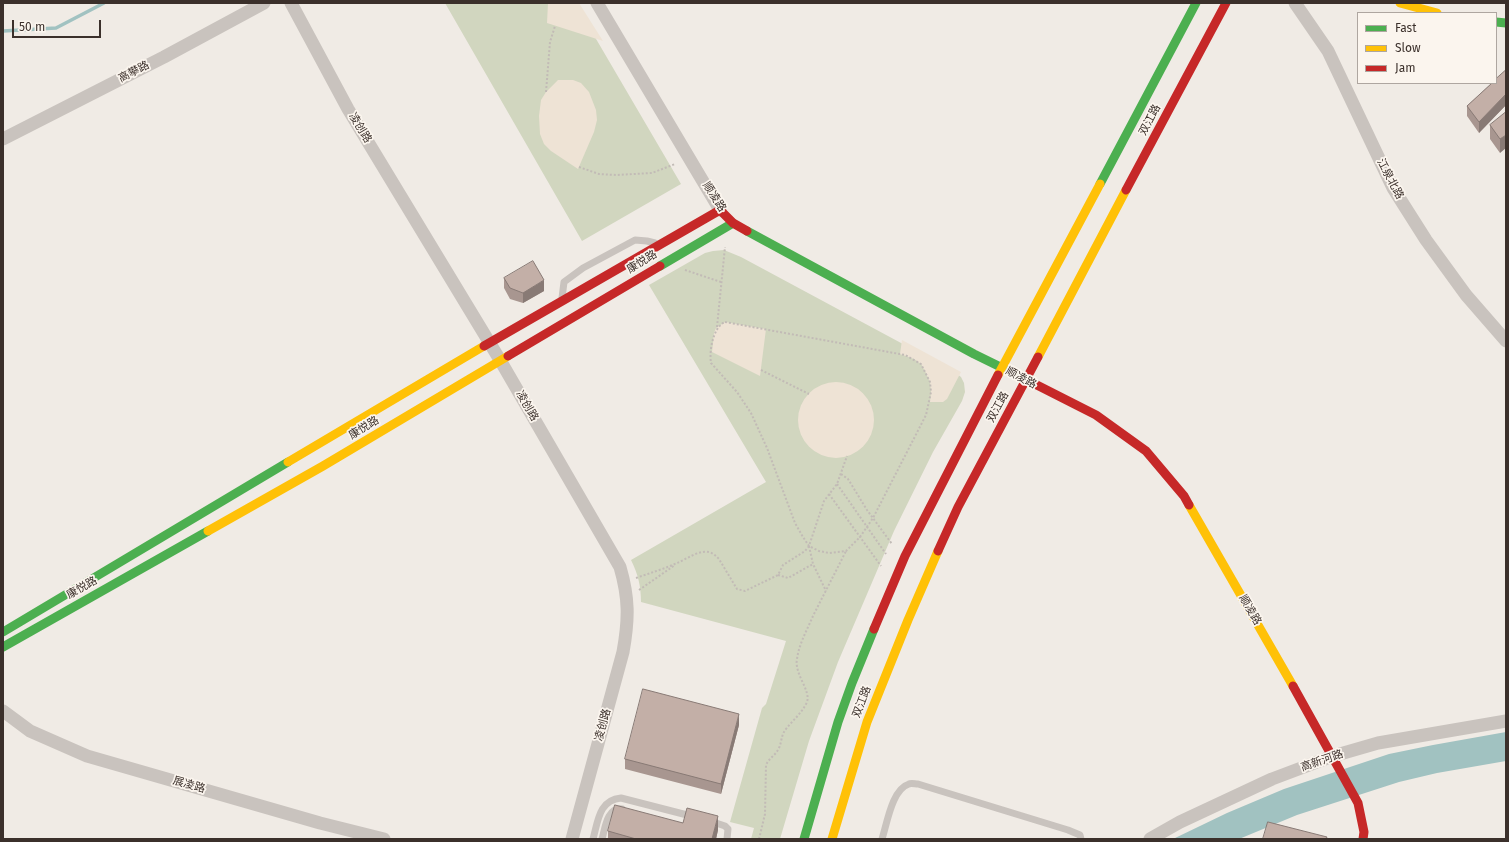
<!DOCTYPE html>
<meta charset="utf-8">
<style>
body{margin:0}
#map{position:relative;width:1509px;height:842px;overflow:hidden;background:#f0ebe5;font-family:"Fira Sans",sans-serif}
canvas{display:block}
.frame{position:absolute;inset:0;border:4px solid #3b302b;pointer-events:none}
.legend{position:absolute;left:1357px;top:12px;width:140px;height:72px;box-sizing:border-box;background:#fbf5ee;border:1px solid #aea6a0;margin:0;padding:5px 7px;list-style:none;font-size:12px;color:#3b302b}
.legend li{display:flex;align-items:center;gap:8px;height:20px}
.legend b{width:20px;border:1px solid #aea6a0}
.scale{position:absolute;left:12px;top:20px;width:89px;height:18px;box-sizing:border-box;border:2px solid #3b302b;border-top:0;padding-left:5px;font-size:12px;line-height:14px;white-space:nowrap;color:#3b302b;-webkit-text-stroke:3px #fbf5ee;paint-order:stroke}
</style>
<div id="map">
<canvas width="1509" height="842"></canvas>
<div class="frame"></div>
<ul class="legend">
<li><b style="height:5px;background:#4caf50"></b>Fast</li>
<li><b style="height:5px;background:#ffc107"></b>Slow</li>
<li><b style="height:5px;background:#c62828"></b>Jam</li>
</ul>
<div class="scale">50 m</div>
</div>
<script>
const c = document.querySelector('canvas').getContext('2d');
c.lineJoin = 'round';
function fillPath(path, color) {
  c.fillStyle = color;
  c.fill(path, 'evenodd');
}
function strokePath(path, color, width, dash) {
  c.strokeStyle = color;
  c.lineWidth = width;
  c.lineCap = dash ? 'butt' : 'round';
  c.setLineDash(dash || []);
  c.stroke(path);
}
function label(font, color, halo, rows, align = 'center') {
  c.font = font + ' "Fira Sans","Noto Sans SC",sans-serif';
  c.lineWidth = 3.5;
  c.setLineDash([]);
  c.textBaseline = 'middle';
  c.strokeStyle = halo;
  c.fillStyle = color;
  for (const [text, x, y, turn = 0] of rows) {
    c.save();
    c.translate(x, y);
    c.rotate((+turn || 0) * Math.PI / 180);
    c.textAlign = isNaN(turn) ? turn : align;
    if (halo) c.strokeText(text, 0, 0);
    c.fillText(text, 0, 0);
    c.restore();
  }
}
fillPath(new Path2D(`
 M445,3H575L681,184L582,241Z
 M724,250L741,257L955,372L961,377L964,383L965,392L962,401L933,452L894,531L838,662L809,741L780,839H751L754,828L730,822L762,708L766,704L786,641L641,602C641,586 638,574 631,560L766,482L649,285L705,253L713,251Z`), '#d1d6bf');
fillPath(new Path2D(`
 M548,3H579L603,41L547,23Z
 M558,80H573L581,83L589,92L596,110L597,120L594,132L578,169L551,151L544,144L540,134L539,116L541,100L546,92Z
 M725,322L766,329L760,376L712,352L714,333L716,328Z
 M902,340L961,372L947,399L943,402H930L931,392L930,382L925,371L921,364L914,359L900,354Z
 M798 420a38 38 0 1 1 76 0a38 38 0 1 1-76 0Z`), '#eee3d5');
fillPath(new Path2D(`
 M1506,732V761L1437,773L1399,782L1297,815L1239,839H1173L1227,813L1284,789L1389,754L1433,745Z`), '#a1c2c1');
strokePath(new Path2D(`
 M3,31L56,28L104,3`), '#a1c2c1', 3.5);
strokePath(new Path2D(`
 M546,92L550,42L555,26
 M579,167L599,174L616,175L652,173L675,164
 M685,270L721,282
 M725,322L905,355L921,364L930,382L931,392L926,415L873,518L860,537L846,551L829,553L819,551L809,546L803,537L795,523L767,448L751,413L737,392L711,363C709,351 713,327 725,322Z
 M717,327L725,247
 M761,370L809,394
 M841,474L848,479L867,510L892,544
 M837,484L886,554
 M829,494L881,566
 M809,546L813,564L826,591
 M778,575L788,578L813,564
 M636,578C650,573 664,569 677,563C687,559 698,550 709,552C713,553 716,556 719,559L737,589L745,591L778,575L783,565L805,551L809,546L824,501L837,484L847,456
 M639,590L675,565
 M759,839L765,814L766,765C769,758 776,755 779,748C782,741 781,735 786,729C793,720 802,713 807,702C811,690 794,674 797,659C799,644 807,630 813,616C824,594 835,573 846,551`), '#c2bbb6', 2, [2, 2]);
strokePath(new Path2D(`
 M562,298L564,282L583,268L635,240L647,241L655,243
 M710,821L725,826L728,829L727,839
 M593,839C598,821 599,800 621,798L695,817
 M602,839C605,829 607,807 622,809
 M882,839C887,824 892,789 909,784C911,783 915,784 918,784L1068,830L1080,835L1081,839`), '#c9c3be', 7);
strokePath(new Path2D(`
 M291,3L348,109L500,360L620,567C629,598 629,619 623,652L572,839
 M597,3L720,210
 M1295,3L1328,51L1393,188L1426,240L1466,295L1506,341
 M3,139L164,57L264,3
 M3,711L30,731L87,756L320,823L384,839
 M1150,839L1180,822L1272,779L1333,756L1378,743L1506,721`), '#c9c3be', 13);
strokePath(new Path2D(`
 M1496,22L1506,23
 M1100,184L1196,3
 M747,231L974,354L1027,380
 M660,266L733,223
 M3,632L288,462
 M3,647L208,531
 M804,839L838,722L852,683L874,629`), '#4caf50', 9);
strokePath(new Path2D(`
 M1400,3L1437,13
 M1038,357L1126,190
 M998,375L1100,184
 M288,462L484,346
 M1189,505L1293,686
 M208,531L323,466L508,356
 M832,839L867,722L908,620L938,551`), '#ffc107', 9);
strokePath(new Path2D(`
 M1126,190L1226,3
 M484,346L720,210L733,223L747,231
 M508,356L660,266
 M1027,380L1096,415L1146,451L1184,496L1189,505
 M938,551L958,507L1038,357
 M874,629L905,556L998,375
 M1293,686L1358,803L1364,832L1363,839`), '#c62828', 9);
fillPath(new Path2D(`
 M1506,70V105L1479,133L1467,116V106Z
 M1506,112L1500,153L1490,139V125Z
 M504,278L544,291L523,303L510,299L504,288Z
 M739,725L721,794L625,769V759Z
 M683,823L718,830L716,839H608V831Z`), '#a89690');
fillPath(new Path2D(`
 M1506,94V105L1479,133V122Z
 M1506,135V148L1500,153V139Z
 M544,280V291L523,303V293Z
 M739,714V725L721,794V784Z
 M718,816V830L716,839H712Z`), '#887a75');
const building = new Path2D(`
 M1506,70V94L1479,122L1467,106L1492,83H1496V79Z
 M1506,112V135L1500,139L1490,125Z
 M533,261L544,280L523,293L510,288L504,278Z
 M643,689L739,714L721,784L625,759Z
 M615,805L683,823L687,808L718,816L712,839H636L608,831Z
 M1268,822L1327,837L1326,839H1263Z`);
fillPath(building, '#c3afa7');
strokePath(building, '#887a75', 1);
label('11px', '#3b302b', '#fbf5ee', [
 ["高攀路",134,72,-27],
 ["双江路",1150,120,-62],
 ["凌创路",360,128,59],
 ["江泉北路",1390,179,62],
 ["顺凌路",714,197,57],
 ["康悦路",642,262,-31],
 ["顺凌路",1021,378,28],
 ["凌创路",527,406,60],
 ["双江路",998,407,-61],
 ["康悦路",364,428,-31],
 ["康悦路",82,588,-29],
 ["顺凌路",1250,610,60],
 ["双江路",862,702,-69],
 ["凌创路",603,725,-75],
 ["高新河路",1322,761,-19],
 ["展凌路",189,785,16]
]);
</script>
